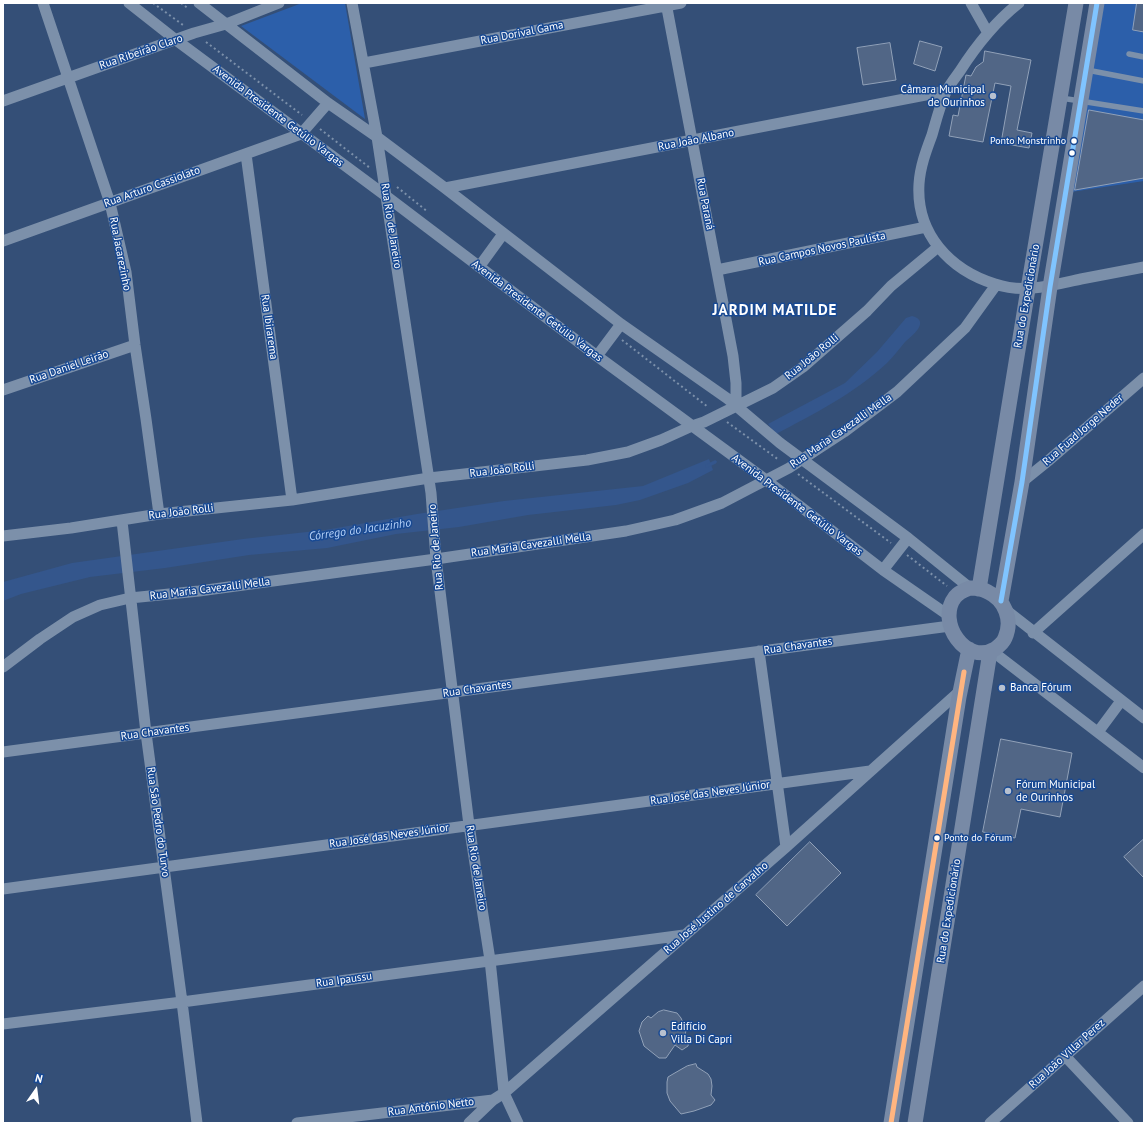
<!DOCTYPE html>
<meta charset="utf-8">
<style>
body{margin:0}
#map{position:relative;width:1147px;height:1126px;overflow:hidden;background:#344f77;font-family:"PT Sans",sans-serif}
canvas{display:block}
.frame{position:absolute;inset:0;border:4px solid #fff;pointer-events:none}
.north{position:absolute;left:16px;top:1070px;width:40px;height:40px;-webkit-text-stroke:3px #184993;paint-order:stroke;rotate:14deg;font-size:11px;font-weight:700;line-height:16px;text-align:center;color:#fff}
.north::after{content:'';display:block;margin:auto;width:14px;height:18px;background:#fff;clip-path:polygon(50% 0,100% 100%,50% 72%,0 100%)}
</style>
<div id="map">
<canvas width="1147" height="1126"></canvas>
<div class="frame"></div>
<div class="north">N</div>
</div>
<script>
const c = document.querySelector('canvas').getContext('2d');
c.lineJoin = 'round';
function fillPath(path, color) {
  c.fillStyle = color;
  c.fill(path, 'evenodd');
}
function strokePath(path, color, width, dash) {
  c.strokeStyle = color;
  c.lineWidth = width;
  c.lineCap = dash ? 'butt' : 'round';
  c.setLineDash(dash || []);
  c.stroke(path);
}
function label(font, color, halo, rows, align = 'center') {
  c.font = font + ' "PT Sans",sans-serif';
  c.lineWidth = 3;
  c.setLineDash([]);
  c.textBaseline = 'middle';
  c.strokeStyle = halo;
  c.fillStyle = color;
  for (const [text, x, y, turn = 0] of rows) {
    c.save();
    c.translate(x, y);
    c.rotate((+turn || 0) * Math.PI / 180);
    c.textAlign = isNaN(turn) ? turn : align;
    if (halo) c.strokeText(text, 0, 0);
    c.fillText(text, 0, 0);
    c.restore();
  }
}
fillPath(new Path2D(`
 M302,3H345L365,119L241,26Z
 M1104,3H1144V181L1071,192Z`), '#2c5faa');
fillPath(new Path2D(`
 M912,316C931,321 912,336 905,342C899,349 893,357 887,363C855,393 814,414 776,434L768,424L845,383L877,352L906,318Z
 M709,459L713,470L688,483L640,500L616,505L528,515L459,527L396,534L327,548L249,555L165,568L90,577L21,594L3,601V582L72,563L243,539L325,530L417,514L504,501L643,486Z`), '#34568c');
strokePath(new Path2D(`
 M707,466L715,462`), '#34568c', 3.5);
const building = new Path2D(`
 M1137,3H1144V32L1133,30Z
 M920,41L942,47L935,71L914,64Z
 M890,43L896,80L863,85L857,48Z
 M985,51L1031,60L1017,130L1032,133L1029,148L1001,143L1011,86L995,83L983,142L949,136L953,115L958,116L966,75L971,76L976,67L983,62Z
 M1089,110L1144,120V178L1075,190Z
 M1001,739L1072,753L1060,817L1021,809L1015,838L983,832Z
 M1144,839V878L1124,857Z
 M810,842L841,873L787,926L756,895Z
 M664,1010L677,1013L681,1018L686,1030L685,1036L689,1041L688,1046L682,1050L675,1045L666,1058H659L644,1046L639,1031L642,1022L648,1016L651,1018L658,1012Z
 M696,1064L697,1067L708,1074L711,1079L712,1086L711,1095L715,1100L711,1105L694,1111L681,1114L670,1101L667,1093V1082L668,1077L673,1074L687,1066Z`);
fillPath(building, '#516686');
strokePath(building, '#91a1b8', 1);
strokePath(new Path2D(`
 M153,3L183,25
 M181,3L189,9
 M206,42L302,115
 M320,129L370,168
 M397,187L428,212
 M622,340L708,407
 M727,422L779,460
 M798,474L891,543
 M907,555L947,586`), '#7c90aa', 2, [2, 3]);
strokePath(new Path2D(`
 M1129,54L1144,57
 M1087,70L1144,81
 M1061,98L1144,111`), '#7c90aa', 5.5);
strokePath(new Path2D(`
 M43,3L110,203L126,272L135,345L146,419L159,514
 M129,3L176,40L386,196L597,356L766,480L883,570L945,613L949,614
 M199,3L328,103L377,137L445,188L621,324L728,399L780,443L908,538L970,588
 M352,3L377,137L431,493L436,559L469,825L490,960L504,1093L518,1123
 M666,3L733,356L736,383V406
 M971,3L988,33
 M1019,3C995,22 976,46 960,71C955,78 950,84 946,92C940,105 936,121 932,135C926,151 920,167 919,184C916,234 950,270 995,284C1024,294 1053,285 1081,279C1102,275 1123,271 1144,267
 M364,63L681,3
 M3,101L194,33L226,24L279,3
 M246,154L292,500
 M445,188L946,91
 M3,241L301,134L328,103
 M479,267L503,234
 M717,270L926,227
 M597,356L621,324
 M3,390L135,345
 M1022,482L1048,461L1144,378
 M122,521L146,733L182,1002L197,1123
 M3,536L71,528L159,514L292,500L429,478L587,460L628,452L661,440L692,426L704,422L773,388L803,367L867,311L891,286L938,247
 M883,570L908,538
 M1006,610L1144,718
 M1033,633L1144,534
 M759,651L786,847
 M992,651L1144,768
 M3,667L40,639L73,617L100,605L130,598L199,591L436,559L626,531L675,520L722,503L789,468L844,432L897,392L965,328L996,285
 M1098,732L1121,701
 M3,752L950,626
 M3,889L870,771
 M3,1024L182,1002L684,935
 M1065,1056L1128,1123
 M297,1123L493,1100
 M469,1123L493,1100L504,1093L786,847L961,690
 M990,1123L1144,986`), '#7c90aa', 11);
strokePath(new Path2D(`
 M970,588C976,588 983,589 988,592C1005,600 1013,620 1005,638C1003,643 999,646 995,649C966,666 936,622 955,597C959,592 965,590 970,588Z
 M979,589L1028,289L1076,3
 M1001,601L1022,482L1050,287L1097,3
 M891,1123L959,697L969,649
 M915,1123L990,652`), '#788aa6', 15);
strokePath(new Path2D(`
 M1001,601L1022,482L1050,287L1097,3`), '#80c4ff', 5);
strokePath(new Path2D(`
 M891,1123L964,672`), '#ffb580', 5);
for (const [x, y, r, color] of [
 [993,96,4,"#b8c1cf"],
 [1074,141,3.5,"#fff"],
 [1072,153,3.5,"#fff"],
 [1002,688,4,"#b8c1cf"],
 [1008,791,4,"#b8c1cf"],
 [937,838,3.5,"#fff"],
 [663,1033,4,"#b8c1cf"]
]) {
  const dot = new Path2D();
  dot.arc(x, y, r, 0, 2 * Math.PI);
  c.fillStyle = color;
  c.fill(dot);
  strokePath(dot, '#184993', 1.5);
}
label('10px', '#fff', '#184993', [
 ["Ponto Monstrinho",1066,141],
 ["Ponto do Fórum",944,838,"left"]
], 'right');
label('11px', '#fff', '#184993', [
 ["Rua Dorival Gama",522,33,-11],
 ["Rua Ribeirão Claro",141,52,-19],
 ["Avenida Presidente Getúlio Vargas",278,116,37],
 ["Rua João Albano",696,140,-11],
 ["Rua Arturo Cassiolato",152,187,-20],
 ["Rua Paraná",705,204,79],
 ["Rua Rio de Janeiro",391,226,81],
 ["Rua Campos Novos Paulista",822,249,-12],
 ["Rua Jacarezinho",120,254,79],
 ["Rua do Expedicionário",1027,296,-80],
 ["Avenida Presidente Getúlio Vargas",537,311,37],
 ["Rua Ibirarema",269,327,82],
 ["Rua João Rolli",812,357,-39],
 ["Rua Daniel Leirão",69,367,-19],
 ["Rua Fuad Jorge Neder",1083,430,-41],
 ["Rua Maria Cavezalli Mella",841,431,-35],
 ["Rua João Rolli",502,470,-7],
 ["Avenida Presidente Getúlio Vargas",797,505,37],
 ["Rua João Rolli",181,512,-7],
 ["Rua Maria Cavezalli Mella",531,545,-8],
 ["Rua Rio de Janeiro",436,547,-95],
 ["Rua Maria Cavezalli Mella",210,589,-7],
 ["Rua Chavantes",798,646,-8],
 ["Rua Chavantes",477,689,-8],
 ["Rua Chavantes",155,732,-8],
 ["Rua José das Neves Júnior",710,793,-8],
 ["Rua São Pedro do Turvo",158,822,82],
 ["Rua José das Neves Júnior",389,836,-8],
 ["Rua Rio de Janeiro",476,868,81],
 ["Rua José Justino de Carvalho",716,908,-41],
 ["Rua do Expedicionário",949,911,-81],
 ["Rua Ipaussu",344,980,-8],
 ["Rua João Villar Perez",1067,1054,-42],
 ["Rua Antônio Netto",431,1107,-7]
]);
label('11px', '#fff', '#184993', [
 ["Câmara Municipal",985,90,"right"],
 ["de Ourinhos",985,103,"right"],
 ["Banca Fórum",1010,688],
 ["Fórum Municipal",1016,785],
 ["de Ourinhos",1016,798],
 ["Edifício",671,1027],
 ["Villa Di Capri",671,1040]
], 'left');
label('italic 12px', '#b4d0f7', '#184993', [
 ["Córrego do Jacuzinho",360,530,-8]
]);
c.letterSpacing = '1px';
label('bold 15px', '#fff', '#184993', [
 ["JARDIM MATILDE",775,311]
]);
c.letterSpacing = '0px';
</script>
